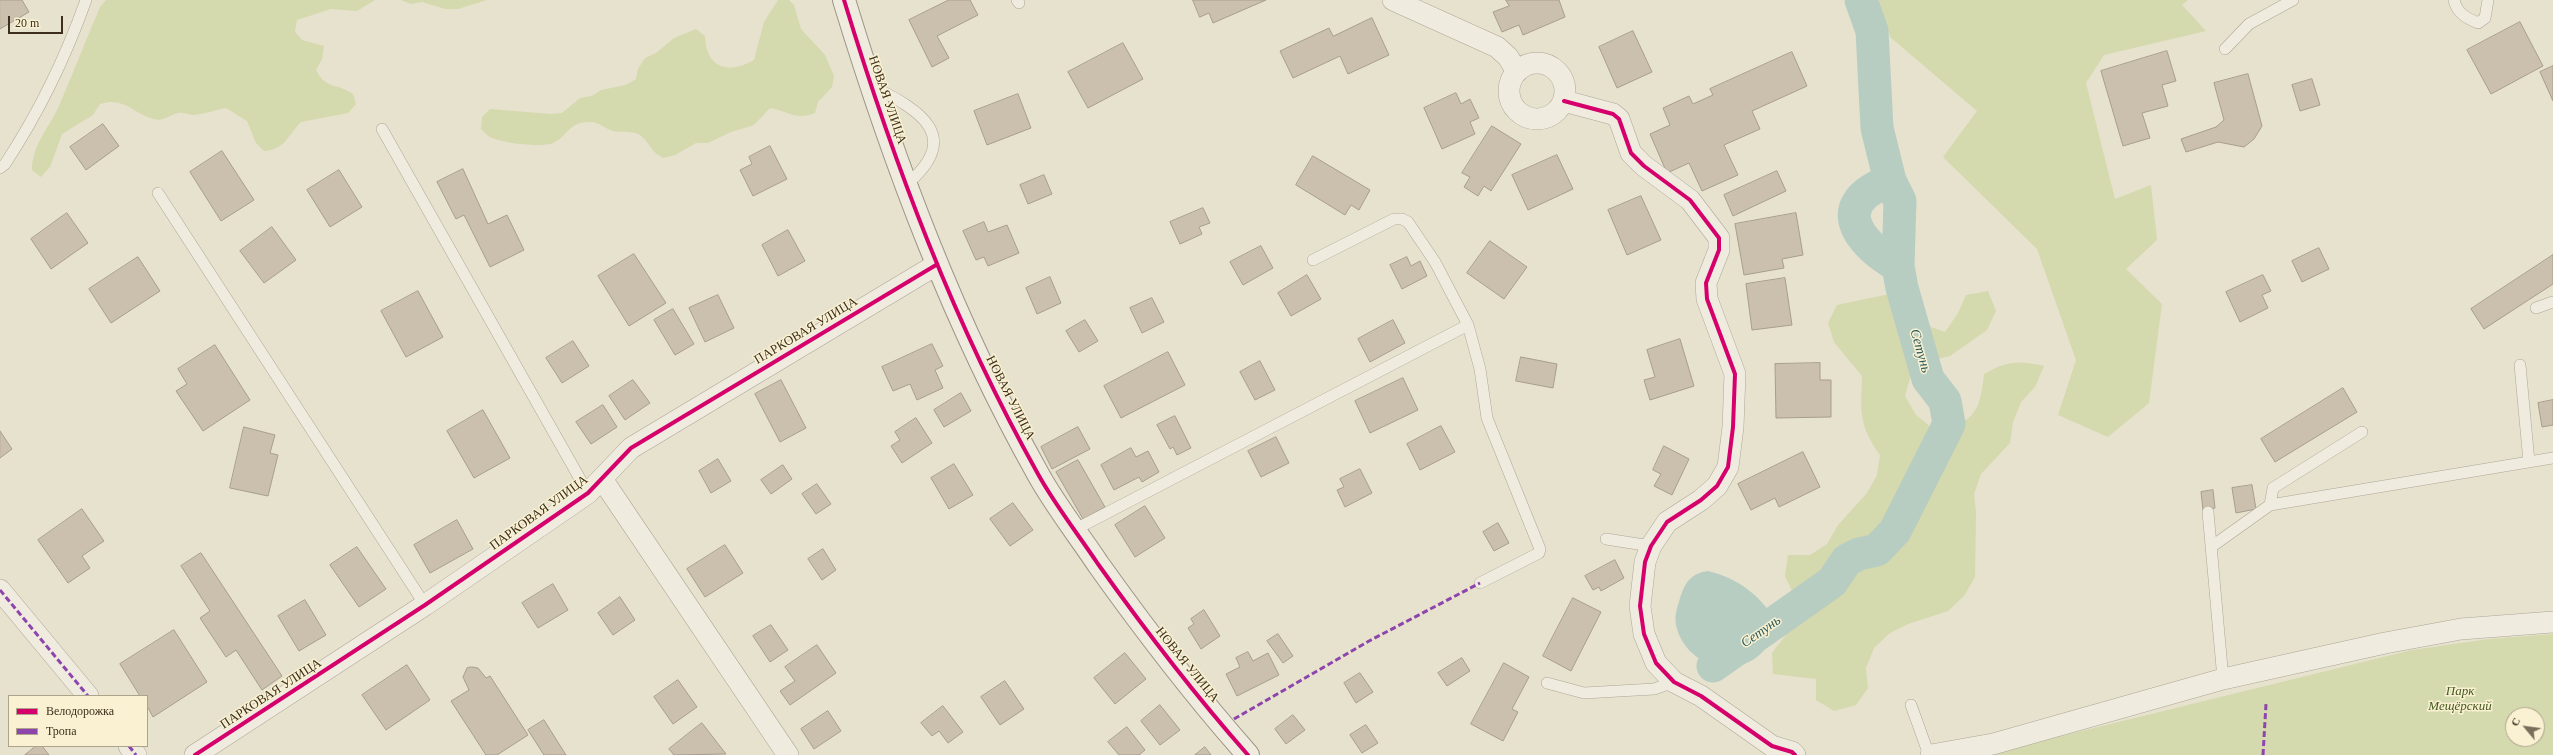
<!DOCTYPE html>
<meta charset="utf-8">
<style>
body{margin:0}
#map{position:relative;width:2553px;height:755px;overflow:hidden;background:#e7e2cd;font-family:Georgia,serif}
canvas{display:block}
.legend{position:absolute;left:8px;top:695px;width:140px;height:52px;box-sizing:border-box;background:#f9f1d2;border:1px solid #ada38a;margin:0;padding:5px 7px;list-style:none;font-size:12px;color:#3c2f1d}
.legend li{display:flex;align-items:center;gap:8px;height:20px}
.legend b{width:20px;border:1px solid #ada38a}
.north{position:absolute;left:2505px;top:707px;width:40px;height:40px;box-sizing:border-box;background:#f9f1d2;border:1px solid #ada38a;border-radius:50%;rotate:299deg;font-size:11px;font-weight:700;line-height:16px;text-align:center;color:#3c2f1d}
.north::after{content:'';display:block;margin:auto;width:14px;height:18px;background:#786e5b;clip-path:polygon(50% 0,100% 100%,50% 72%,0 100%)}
.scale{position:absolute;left:8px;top:16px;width:55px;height:18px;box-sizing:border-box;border:2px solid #3c2f1d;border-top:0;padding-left:5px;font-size:12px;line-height:14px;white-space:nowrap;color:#3c2f1d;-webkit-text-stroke:3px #f9f1d2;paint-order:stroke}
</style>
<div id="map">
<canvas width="2553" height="755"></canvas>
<ul class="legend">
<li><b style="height:5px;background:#d6006c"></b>Велодорожка</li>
<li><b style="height:5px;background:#8e44ad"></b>Тропа</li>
</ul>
<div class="north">С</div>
<div class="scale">20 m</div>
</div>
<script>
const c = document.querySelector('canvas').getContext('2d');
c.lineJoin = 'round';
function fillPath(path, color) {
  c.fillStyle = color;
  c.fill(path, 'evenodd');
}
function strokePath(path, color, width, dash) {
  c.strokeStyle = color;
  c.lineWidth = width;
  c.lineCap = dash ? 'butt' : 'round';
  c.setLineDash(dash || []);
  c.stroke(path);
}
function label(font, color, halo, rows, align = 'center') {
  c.font = font + ' Georgia,serif';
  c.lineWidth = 3;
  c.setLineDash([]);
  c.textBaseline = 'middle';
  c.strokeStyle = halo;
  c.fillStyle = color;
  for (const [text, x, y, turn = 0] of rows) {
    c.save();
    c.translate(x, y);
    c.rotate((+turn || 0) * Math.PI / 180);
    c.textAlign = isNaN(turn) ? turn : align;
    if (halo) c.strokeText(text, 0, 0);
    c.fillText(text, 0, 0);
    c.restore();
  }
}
fillPath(new Path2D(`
 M106,0H375L357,11L331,9L297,20L295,32L302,40L324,46L322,59L316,70C326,90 338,83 353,94L356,104L348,113L301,122C287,136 286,149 264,151L256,143L247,121L226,108C215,110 205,114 193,115C188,115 183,112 178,113C170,115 162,122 154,119C132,113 124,96 100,104L93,115L62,134L50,167L41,177L32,170C32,145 49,128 59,106C73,73 86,40 100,7Z
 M401,0H487L458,9H445L422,2L411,4Z
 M778,0H789L794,5L801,29L825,55L834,76L832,87L818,102L815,113C794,121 789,111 770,108L754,125L731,132L708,143H696L675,155L663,158C649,150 651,144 640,135C632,130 621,133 613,131C606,129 598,122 591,122C569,121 569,135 553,143C542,148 501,143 490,137C487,136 484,131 481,129L482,117L490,109L551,114L562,113L580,98L592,96L601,90L626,85L636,79L638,69L645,58L656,53L674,38L696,29L705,36C706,68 728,75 754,60L764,22Z
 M1878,0H2188L2182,5L2206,31L2104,55L2086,83L2115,199L2151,185L2157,240L2126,269L2162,304L2149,403L2108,437L2058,415L2076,360L2037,249L1943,157L1977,111L1890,37Z
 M1988,291L1996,311L1987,330L1950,356L1929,361L1911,375L1905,396L1916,415L1932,428C1973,426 1980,413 1984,374C2007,361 2018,360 2044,366L2035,387L2021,402L2013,422L2010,443L1981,474L1974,494L1976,512L1975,577L1964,596L1948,611L1908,624L1890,633L1874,648L1866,668L1868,688L1856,705L1834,711L1816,700V679L1773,674L1772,653L1785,636L1794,616V595L1785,576L1788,555H1810L1827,544L1838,525L1867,493L1877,475L1880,455C1858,424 1861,412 1862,376L1834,342L1828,323L1837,305L1899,292L1925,325L1945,332L1958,313L1966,295Z
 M2553,634V755H1984L2412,650L2489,639ZM2513,715H2537V739H2513Z`), '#d4d9ae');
fillPath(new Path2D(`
 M1708,571C1737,578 1761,595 1775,621C1773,628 1772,639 1768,645C1743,683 1685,668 1676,625C1674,615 1678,605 1681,595C1686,580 1693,573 1708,571Z`), '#b8cdc2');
strokePath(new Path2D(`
 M1890,181C1829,203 1856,242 1898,266
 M1713,666L1832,582L1847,560L1859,554L1877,550L1895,531L1949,424L1945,401L1928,379L1902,288L1898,266L1900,201L1890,181L1877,128L1872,31L1861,0`), '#b8cdc2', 33);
const building = new Path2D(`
 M0,0H22L29,12L0,29Z
 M949,0H970L978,15L937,36L949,58L932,67L909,20Z
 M1193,0H1266L1213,23L1209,13L1200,17Z
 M1506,0H1559L1565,17L1523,35L1519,25L1502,32L1493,12L1509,6Z
 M1372,18L1389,55L1348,74L1340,56L1293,78L1280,51L1329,28L1333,36Z
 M2520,22L2543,66L2491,94L2467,50Z
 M1633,31L1652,72L1617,88L1599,47Z
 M1123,43L1143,79L1088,108L1068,72Z
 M2167,51L2176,81L2162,85L2168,106L2142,113L2150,138L2123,146L2101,71Z
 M1792,52L1807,86L1752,111L1760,129L1724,145L1738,175L1702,191L1689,163L1667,173L1650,134L1670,125L1663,108L1689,96L1693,104L1713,95L1710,89Z
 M2553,66V101L2540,72Z
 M2248,74L2262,126L2254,139L2244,147L2218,142L2186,152L2181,139L2216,127L2224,120L2214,83Z
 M2312,79L2320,105L2300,111L2292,85Z
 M1456,93L1461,104L1470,99L1479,118L1470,122L1475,134L1442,149L1424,108Z
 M1018,94L1031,128L987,145L974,111Z
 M103,124L119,146L86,170L70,147Z
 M1492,126L1521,144L1491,191L1484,186L1478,196L1464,187L1470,177L1462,173Z
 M770,146L787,179L753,196L740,170L752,164L749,157Z
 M222,151L254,200L221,221L190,172Z
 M1557,155L1573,189L1528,210L1512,175Z
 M1313,156L1370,190L1359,210L1351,205L1345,215L1296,185Z
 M463,169L488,224L507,215L524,250L490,267L464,215L456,219L437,182Z
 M339,170L362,207L330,227L307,190Z
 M1777,171L1786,191L1733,216L1724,195Z
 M1044,175L1052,194L1028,204L1020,185Z
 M1641,196L1661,240L1627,255L1608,210Z
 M1203,208L1210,223L1199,227L1202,234L1180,244L1170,222Z
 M67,213L88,243L51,269L31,239Z
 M1796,213L1803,255L1782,259L1784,268L1744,275L1735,224Z
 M984,222L988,232L1007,225L1019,253L988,266L984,257L976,260L963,231Z
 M272,227L296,260L264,283L240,251Z
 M788,230L805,261L778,276L762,245Z
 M1490,241L1527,267L1504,299L1467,273Z
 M1261,246L1273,268L1243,285L1230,262Z
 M2319,248L2329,269L2302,282L2292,261Z
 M634,254L666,303L629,326L598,276Z
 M2553,255V284L2484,329L2471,309Z
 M138,257L160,291L111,323L89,289Z
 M1407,257L1411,266L1420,261L1427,276L1402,289L1390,265Z
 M1307,275L1321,299L1291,316L1278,293Z
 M2263,275L2271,291L2262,295L2268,308L2240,322L2226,292Z
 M1050,277L1061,303L1037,314L1026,288Z
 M1785,278L1792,325L1752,330L1746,284Z
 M418,291L443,337L406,357L381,311Z
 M718,295L734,328L705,342L689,308Z
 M1152,298L1164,322L1142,333L1130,308Z
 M673,309L694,344L675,355L654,320Z
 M1085,320L1098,341L1079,352L1066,331Z
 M1393,320L1405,343L1370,362L1358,339Z
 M1680,339L1694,386L1650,400L1644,380L1655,377L1647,350Z
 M573,341L589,366L562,383L546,358Z
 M932,344L943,366L935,370L943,388L917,400L910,384L893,391L882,367Z
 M215,345L250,400L203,431L176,391L187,384L178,369Z
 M1168,352L1185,385L1121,418L1104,386Z
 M1521,357L1557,364L1553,388L1516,381Z
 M1260,361L1275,390L1255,400L1240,372Z
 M1820,363V380H1831V417L1776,418L1775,364Z
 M1403,378L1418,410L1370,433L1355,401Z
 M633,380L650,403L625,420L609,396Z
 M781,380L806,428L780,442L755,394Z
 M2343,388L2357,412L2275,462L2261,439Z
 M961,393L971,411L944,427L934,410Z
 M2553,400V425L2542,427L2538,403Z
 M603,405L617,427L591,444L576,422Z
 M483,410L510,458L474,478L447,431Z
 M1175,416L1191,448L1177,455L1173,447L1170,449L1157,425Z
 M916,418L932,443L902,463L891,446L900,440L895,432Z
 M1441,426L1455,452L1420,470L1407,444Z
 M244,427L275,435L270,453L278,455L268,496L230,488Z
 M1078,427L1090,449L1052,469L1041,447Z
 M0,431L12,449L0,458Z
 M1276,437L1289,463L1261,477L1248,451Z
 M1664,446L1689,459L1672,495L1654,486L1661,474L1653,470Z
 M1131,448L1136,457L1148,451L1159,472L1142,482L1139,477L1114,490L1101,465Z
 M1803,452L1820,487L1779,507L1775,498L1751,510L1738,484Z
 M718,459L731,481L711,493L699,471Z
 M1078,460L1105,507L1083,519L1056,472Z
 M954,464L973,495L949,509L931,478Z
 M783,465L792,479L771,494L761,480Z
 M1360,469L1372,493L1345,507L1337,490L1344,487L1340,479Z
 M817,484L831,504L816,514L802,494Z
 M2252,485L2256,509L2236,513L2232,488Z
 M2213,490L2215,508L2203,510L2201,492Z
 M1013,503L1033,530L1010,546L990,519Z
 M1145,506L1165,538L1135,557L1115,525Z
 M82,509L104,541L82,556L90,568L68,583L38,540Z
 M457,520L473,549L430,573L414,545Z
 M1498,523L1509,543L1494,551L1483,532Z
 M725,545L743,573L705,597L687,569Z
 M357,547L386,589L359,607L330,565Z
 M823,549L836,570L822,580L808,559Z
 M201,553L282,676L262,690L236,650L226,657L200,618L210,611L181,566Z
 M1615,560L1624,578L1601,591L1599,587L1593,590L1585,576Z
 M553,584L568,610L538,628L522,603Z
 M620,597L635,620L613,635L598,613Z
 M1573,598L1601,612L1571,671L1543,656Z
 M305,600L326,635L299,651L278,616Z
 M1204,610L1220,636L1201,649L1188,628L1194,624L1191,619Z
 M771,625L788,650L770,662L753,636Z
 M174,630L207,682L153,717L147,706V696H140L120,664Z
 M1278,634L1293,656L1283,663L1267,641Z
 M817,645L836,673L790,705L780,691L795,681L785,667Z
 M1248,652L1253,661L1268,653L1279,675L1237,696L1226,674L1240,667L1236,658Z
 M1125,653L1146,679L1115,704L1094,678Z
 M1462,658L1470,671L1447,686L1438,673Z
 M1504,663L1529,677L1512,709L1518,712L1503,741L1471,724Z
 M407,665L430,700L386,730L362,695Z
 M472,667L478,668L486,678L490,676L528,735L497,755H486L451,701L469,690L463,677L467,668Z
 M1360,673L1373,692L1356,703L1344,683Z
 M678,680L697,707L673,724L654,697Z
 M1005,681L1024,709L1000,725L981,697Z
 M1160,705L1180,730L1160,745L1141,721Z
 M943,706L963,732L948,743L939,731L932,736L921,723Z
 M828,711L841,731L814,749L801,729Z
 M1293,715L1305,730L1286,744L1275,729Z
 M544,720L566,755H544L528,730Z
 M702,723L726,754L674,755L669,749Z
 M1366,725L1378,743L1362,753L1350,735Z
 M1127,727L1145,750L1139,755H1119L1108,742Z
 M36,746H42L49,755H25Z
 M1205,747L1211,755H1195Z`);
fillPath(building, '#cbc0ad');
strokePath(building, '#a89d8c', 1);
const lane = new Path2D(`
 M1017,0L1019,3
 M2454,0C2457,13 2466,18 2478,23L2485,18L2488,0
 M2225,49L2249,24L2293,0
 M872,86C922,111 963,137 906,185
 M382,129L588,493
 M0,168L5,164C40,111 65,59 86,0
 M158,193L425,605
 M1313,260L1394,219H1402L1408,222L1435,262L1468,325L1480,369L1487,418L1540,549L1539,553L1480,583
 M2536,308L2553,302
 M2520,365L2529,462
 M2270,505L2273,488L2362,432
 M2208,512L2223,679
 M1074,530L1468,325
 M1606,539L1651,546
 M2211,547L2270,505L2553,458
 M1547,683L1584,693L1654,689L1674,682
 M1911,705L1929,755`);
const street = new Path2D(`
 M1393,0L1497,47L1508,57L1517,72
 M1509 91a28 28 0 1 1 56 0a28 28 0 1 1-56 0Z
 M1564,101L1613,114L1619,119L1631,153L1644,166L1690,200L1719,238V250L1706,283L1707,299L1735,374L1733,427L1728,467L1717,486L1701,500L1667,522L1651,546L1645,562L1640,606L1644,634L1656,663L1674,682L1701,696L1772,746L1792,752L1795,755
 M602,479L788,755
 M0,590L88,696
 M129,746L136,755
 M195,755L425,605L588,493L631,448L936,265
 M1931,755L1993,744L2223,679L2385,643L2461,629L2553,622`);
const secondary = new Path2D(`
 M844,0C894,164 954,324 1038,474C1055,505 1078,534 1098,564C1145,630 1194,694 1248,755`);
strokePath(lane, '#aca696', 12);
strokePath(street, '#aca696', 22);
strokePath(secondary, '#9c9586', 24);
strokePath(lane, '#efebdf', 11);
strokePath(street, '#efebdf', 21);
strokePath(secondary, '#efebdf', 22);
strokePath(new Path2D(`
 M0,590L88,696
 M1234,719L1369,641L1480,583
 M129,746L136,755
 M2263,755L2266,704`), '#8e44ad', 3, [6, 3]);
strokePath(new Path2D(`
 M844,0C894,164 954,324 1038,474C1055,505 1078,534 1098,564C1145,630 1194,694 1248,755
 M1564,101L1613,114L1619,119L1631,153L1644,166L1690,200L1719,238V250L1706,283L1707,299L1735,374L1733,427L1728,467L1717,486L1701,500L1667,522L1651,546L1645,562L1640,606L1644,634L1656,663L1674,682L1701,696L1772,746L1792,752L1795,755
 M195,755L425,605L588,493L631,448L936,265`), '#d6006c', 4);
label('13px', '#3c2f1d', '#f9f1d2', [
 ["НОВАЯ УЛИЦА",887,100,71],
 ["ПАРКОВАЯ УЛИЦА",806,331,-31],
 ["НОВАЯ УЛИЦА",1010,398,63],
 ["ПАРКОВАЯ УЛИЦА",539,513,-36],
 ["НОВАЯ УЛИЦА",1187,665,51],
 ["ПАРКОВАЯ УЛИЦА",271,694,-33]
]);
label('italic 13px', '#465a21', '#f9f1d2', [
 ["Парк",2460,692],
 ["Мещёрский",2460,707]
]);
label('italic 14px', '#2a5b5d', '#f9f1d2', [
 ["Сетунь",1920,351,74],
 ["Сетунь",1761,632,-35]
]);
</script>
